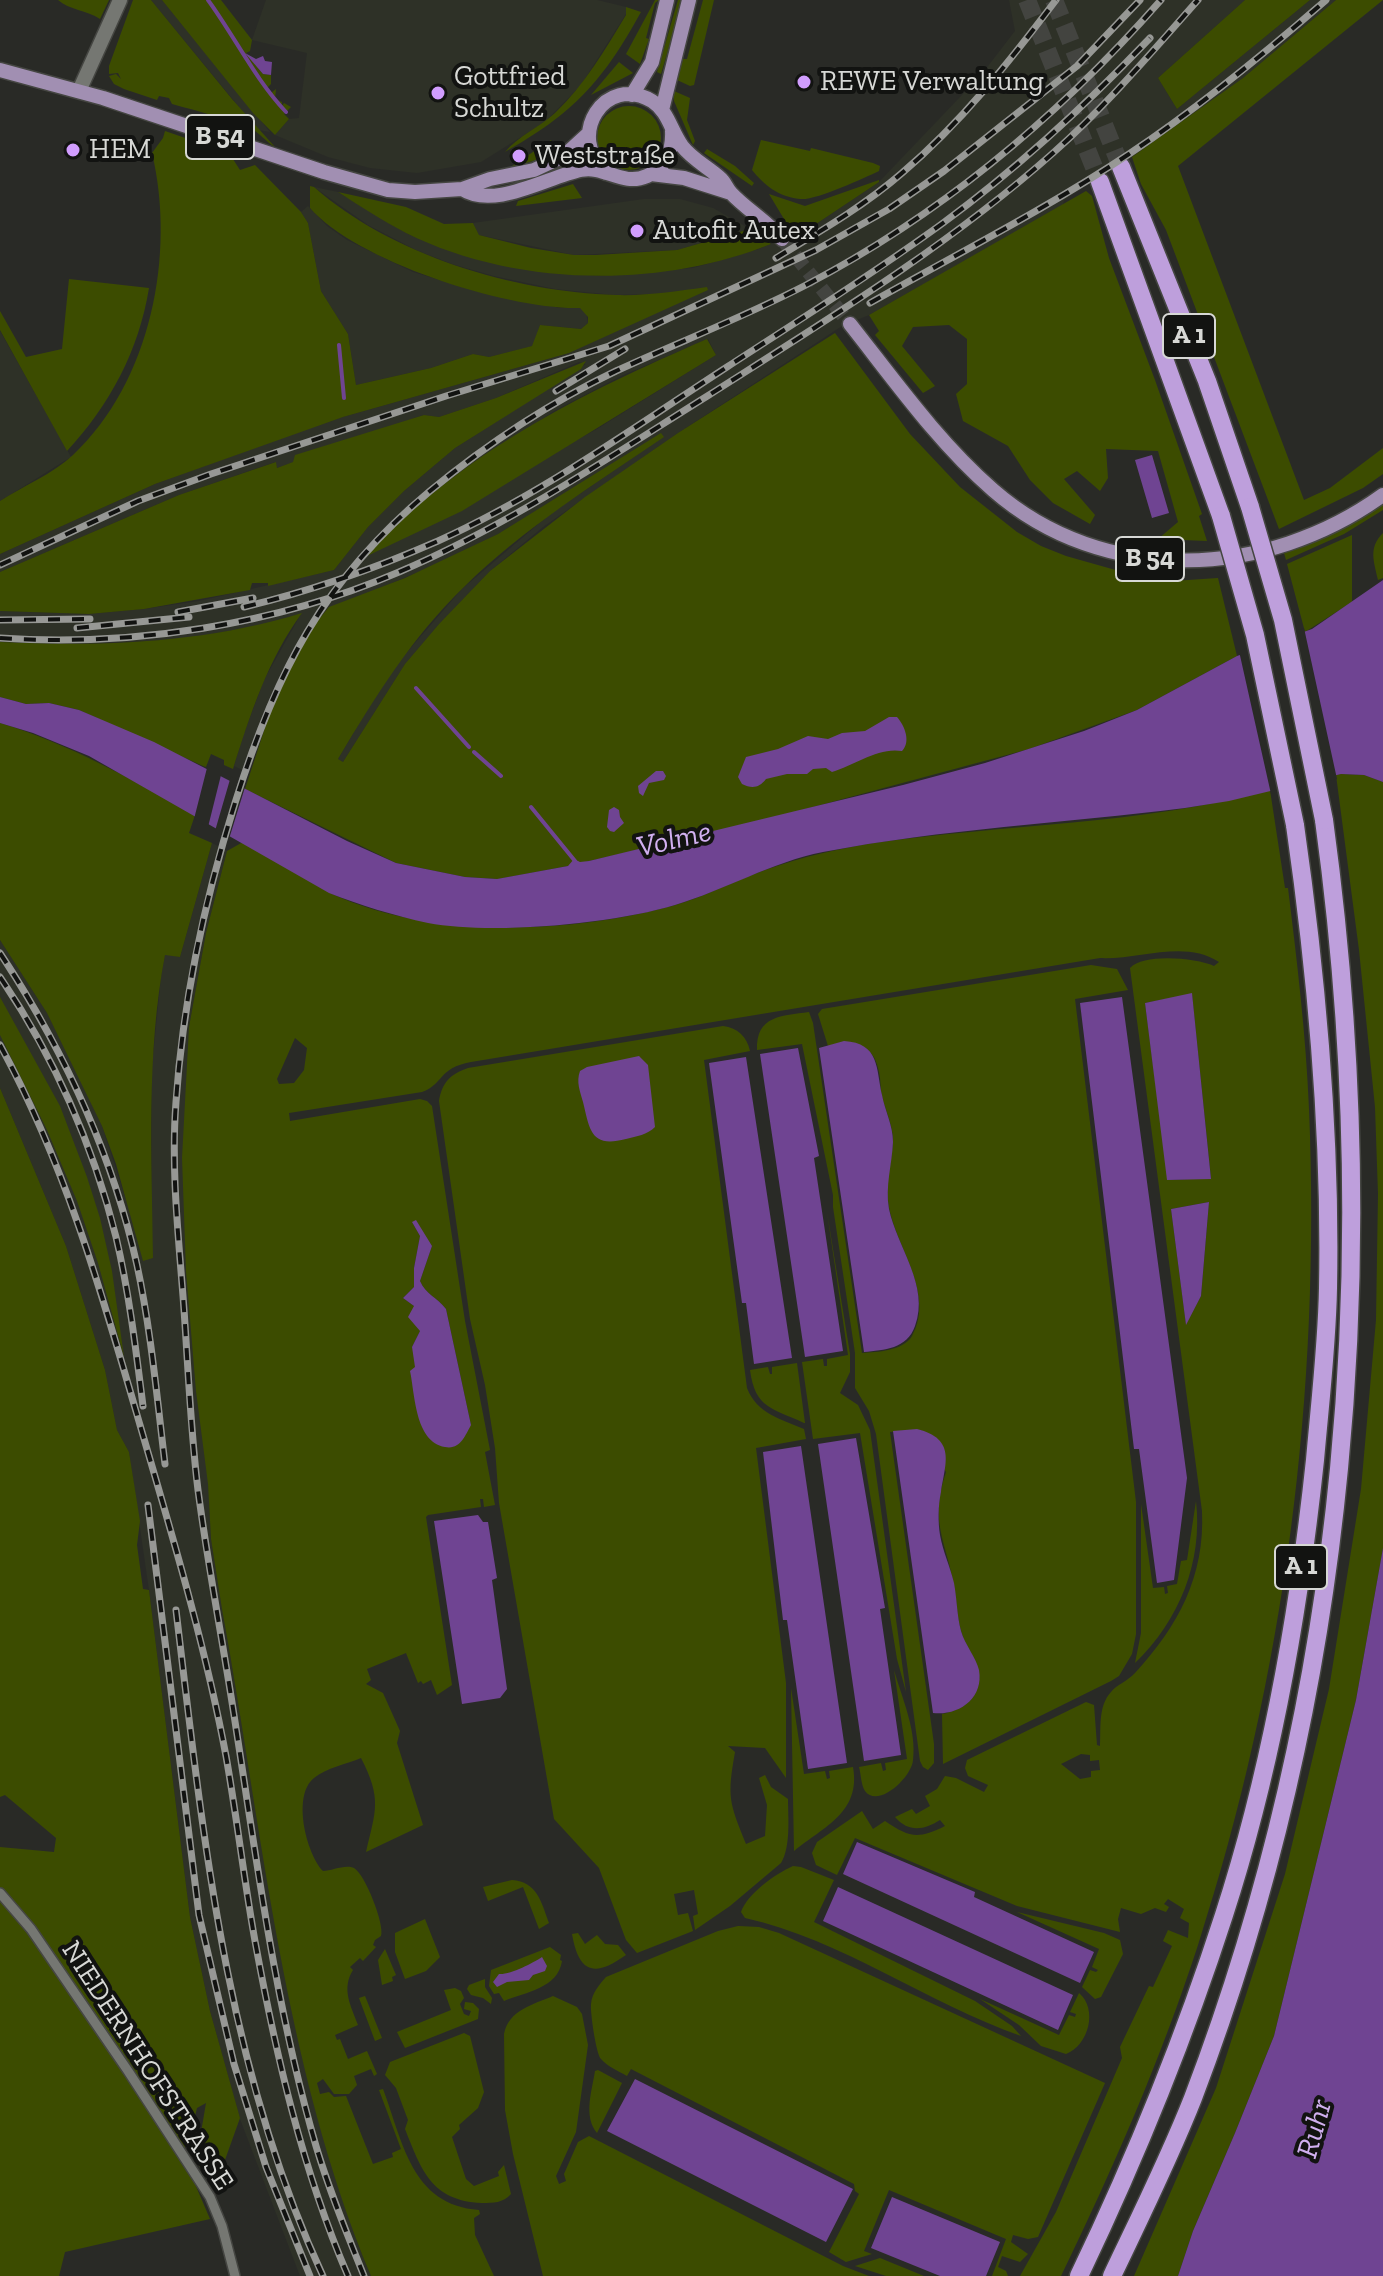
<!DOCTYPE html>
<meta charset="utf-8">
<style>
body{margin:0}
canvas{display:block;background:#292a26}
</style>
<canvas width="1383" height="2276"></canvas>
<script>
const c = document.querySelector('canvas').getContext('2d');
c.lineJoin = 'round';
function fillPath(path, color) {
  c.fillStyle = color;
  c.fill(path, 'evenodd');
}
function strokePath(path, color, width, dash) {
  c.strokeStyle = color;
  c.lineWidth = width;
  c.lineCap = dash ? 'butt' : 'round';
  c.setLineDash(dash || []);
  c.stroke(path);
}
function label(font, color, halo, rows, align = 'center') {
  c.font = font + ' "Zilla Slab",serif';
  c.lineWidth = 8;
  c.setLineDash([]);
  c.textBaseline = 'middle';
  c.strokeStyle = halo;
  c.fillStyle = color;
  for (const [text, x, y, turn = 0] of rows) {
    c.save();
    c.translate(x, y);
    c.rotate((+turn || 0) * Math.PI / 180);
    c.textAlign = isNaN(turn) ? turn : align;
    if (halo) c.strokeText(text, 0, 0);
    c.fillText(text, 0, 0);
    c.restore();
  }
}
fillPath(new Path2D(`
 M151,0H162L270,132L258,130Z
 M266,0H597L626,7V14L581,85L545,122L481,162L417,173L370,168L328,157L275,135L289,119L299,118L307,53L252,40Z
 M1009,0H1245L1158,78L1177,109L1310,0H1336L1243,78L1157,141L1064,200L1063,206L869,315L842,326L678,433L543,527L490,571L439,624L405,664L343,762L338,759L379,690L401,659L462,589L549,515L663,437L498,534L444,561L378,589L263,731L249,773L234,766L243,736L264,680L301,614L268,624L184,639L62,645L0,642V611L89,614L144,609L199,601L334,570L368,527L404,491L455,448L586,364L579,362L496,398L439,417L423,415L277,468L275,462L179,495L0,572V554L155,484L281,438L343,417L569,353L657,294L614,295L555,289L494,276L452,264L416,250L368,225L314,187L338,192L408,234L452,250L516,267L599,276L693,268L759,249L793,234L816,224L879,182L982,74L1015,31ZM708,339L716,355L597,429L369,554L444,485L554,411L621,376Z
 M644,199H680L713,208L750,229L677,250L574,255L479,235L473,223Z
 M308,206L327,226L347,240L413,272L476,291L560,308H580L586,312L588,323L581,329L540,325L533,346L489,357L473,354L431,368L356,385L348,334L321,291L308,223L301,212Z
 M0,331L71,457L0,501Z
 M212,843L227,851L206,933L189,1027L211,1539L278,1939L357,2242L371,2276H300L240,2119L210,2011L190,1917L149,1590L129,1452L117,1430L105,1370L66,1246L0,1088V940L47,1013L85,1088L102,1126L127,1203L152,1258V1066L161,977L165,954L180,957Z`), '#2e3127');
fillPath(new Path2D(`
 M58,0H109L100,19C87,10 69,10 58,0Z
 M133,0H151L232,99L275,147C266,142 259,132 250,128C222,117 201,112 172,104L169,98L159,96L157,100L124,89L114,84L109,76L116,74L121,79L118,73L109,74V66Z
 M162,0H221L252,40L250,51L246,53L263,74L271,75V84L267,88L271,93L276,89L275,99L282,102V106L284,103L291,107L284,114L289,119L275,135L253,113Z
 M655,0H659L655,3L646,38L649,39L640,64L626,54Z
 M678,0H683L661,74L657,72Z
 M703,0H714L694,85L690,86L677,80L683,59H687Z
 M1245,0H1310L1177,109L1158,78Z
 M1336,0H1383L1178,166L1304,500L1330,488L1383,448V474L1363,488L1279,529L1166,230L1141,184L1132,157L1243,78Z
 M626,7L641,12C603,81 574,113 505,152C518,136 540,127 555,113C585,84 605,50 626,15Z
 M619,62L633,73L591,95Z
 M674,91L690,98L687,120L695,141L693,145L674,101Z
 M597 138a32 32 0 1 1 64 0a32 32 0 1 1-64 0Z
 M165,131L229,153L240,170L255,165L301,212L308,223L321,291L348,334L356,385L431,368L473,354L489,357L532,346L540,325L581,329L588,323V317L580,308C509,310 357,262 310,208V186L314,187C391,255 514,292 616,295C647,296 677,291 707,287L708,290L569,353L343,417L155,484L0,554V501C23,486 53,474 73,455C151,382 176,254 152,153L163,138Z
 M551,140L556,151L533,161L509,168Z
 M761,140L810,151L811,148L873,163L880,166L879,171C864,178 815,201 800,199C779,197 764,185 752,170Z
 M707,149L735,166L754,183L752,186L704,153Z
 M879,180V182L816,224L793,234L769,194L805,206Z
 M573,184L582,198L516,206L518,201Z
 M1086,191L1092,196L1109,258L1155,380L1202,514L1199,516L1207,541L1158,539L1178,522L1158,451L1106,449L1108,478L1100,491L1077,471L1064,479L1095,515L1090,524L1053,503L1030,480L1008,446L963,421L956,394L967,384V339L949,325L913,327L902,346L935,386L923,393L875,335L879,331L869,315Z
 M338,192L406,207L444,224L473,223L479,235L531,248L574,255H596L677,250L750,229L771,244C659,289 515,287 406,233C383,221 360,206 338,192Z
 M69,279L149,288C139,350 110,405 67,451L0,330V311L26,357L62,349Z
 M835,333L910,434L960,487L1017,532L1041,546L1066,556L1158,582L1218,578L1237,656L1137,710L1029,749L757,822L568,866L498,879L465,877L396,863L245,789L274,700L302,646L316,623L329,607L405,578L498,534L661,433L664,437C595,484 524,528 464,587C412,637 375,697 338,759L343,762L405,664L439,624L490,571L585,497L678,433Z
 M707,339L716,355L462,511L367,556C460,453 582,393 707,339Z
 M586,361L581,369L455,448L404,491L368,527L334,570L268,586V583H252L250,590L144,609L89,614L0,611V572L179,495L276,462L277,468L293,462L295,455L424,415L439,417L496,398Z
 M1383,504V510L1344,534L1286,560L1284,553L1341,529Z
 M1383,533V578L1378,580C1374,561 1368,548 1383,533Z
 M1352,535V602L1305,632L1287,564Z
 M302,613C268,659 250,715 233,769L224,765V760L211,754L206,767L203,766L79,710L49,703L26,704L0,697V642C102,647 204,643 302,613Z
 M0,723C70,744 131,779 195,815L189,833L212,843L180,957L165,955C146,1054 152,1157 153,1258L143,1261L116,1164L102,1126L47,1013L0,940Z
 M1341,774L1364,775L1383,782V1548L1356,1700L1274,2036L1235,2133L1193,2231L1178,2276H1134L1216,2088L1285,1874L1329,1689L1361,1489L1376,1320L1378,1194L1375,1107L1359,950L1336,775Z
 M1270,790L1285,888H1288C1297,961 1306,1035 1309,1109C1321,1390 1285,1677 1198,1945C1161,2059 1113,2169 1061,2276H1020L1056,2212L1122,2058L1120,2047L1149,1986L1153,1987L1172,1946L1163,1941L1168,1930L1188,1938L1189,1923L1180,1918L1184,1909L1168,1899L1164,1904L1169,1907L1166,1912L1155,1908L1141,1914L1121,1908L1118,1919L1120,1932L1017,1906L855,1838L837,1875L816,1865L812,1853L817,1842L862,1811L873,1829L885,1821C909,1837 917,1840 945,1826L940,1820C924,1830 909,1833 895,1817L912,1809L916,1814L930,1806L925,1796L937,1789L945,1776L956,1778L984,1792L988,1785L968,1776L965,1768L967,1760L1086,1702L1094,1705L1097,1745L1100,1746C1101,1728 1098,1706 1111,1692C1116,1685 1128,1681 1135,1673C1178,1626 1205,1577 1202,1511L1130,968C1144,953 1196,958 1214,966L1219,962C1185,939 1138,960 1100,958L471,1062C438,1068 444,1084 422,1092L289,1113L290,1121L420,1099L427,1101L432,1106L465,1321L490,1450L485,1452L495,1505L484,1507L483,1499H480L481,1507L428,1515L426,1517L452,1685L437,1695L431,1680L423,1684L421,1681L418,1683L406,1653L367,1669L371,1680L366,1684L383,1693L400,1731L397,1743L423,1825L366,1852C376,1810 382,1799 361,1758C347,1764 326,1768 314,1778C292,1795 306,1853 323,1871C332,1871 345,1864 354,1868C365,1874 385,1925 381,1936L375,1940L373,1945L376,1947L363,1961L360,1958L350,1967L353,1970C341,1989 351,2006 358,2025L335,2035L337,2040L340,2039L348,2059L367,2051L377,2074L374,2076L371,2069L354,2076L357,2085L349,2094H334L323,2079L317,2083L320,2094L329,2092L334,2097L346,2096L373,2164L393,2157L392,2153L401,2149L379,2090L383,2089C403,2142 411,2205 479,2210L480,2214L474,2218L475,2235L494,2276H371C283,2064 263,1833 222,1609L211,1539L208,1484L196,1391L186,1271L182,1158L189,1027L206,933L227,851L243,842C265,855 289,867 311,881C318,885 325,890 332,894C431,939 568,934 672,906C705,897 735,880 768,869C802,857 837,849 874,843C1005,824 1141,825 1270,790ZM1192,994L1211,1178L1168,1180L1145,1003ZM295,1038L307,1048L304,1070L294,1083L279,1084L277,1079ZM1209,1202L1201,1296L1186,1324L1171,1209ZM412,1222L432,1246L420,1281C426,1295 437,1297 446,1309L471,1425L412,1347L420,1331L414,1306L403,1298L414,1287V1268L420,1236ZM1081,1754L1090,1755V1761L1099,1760L1100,1770L1091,1771V1777L1080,1779L1061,1764Z
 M1091,965L1117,969L1128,990L1075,999L1136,1502V1634L1132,1654L1119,1676L1111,1681L943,1764L942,1714C963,1710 981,1698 979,1674C978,1660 966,1647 962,1634C957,1619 957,1602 954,1586C946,1540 929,1522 946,1472L921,1430L890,1432L934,1744V1763L928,1770L923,1767L920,1761L876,1434L869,1411L855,1388V1353L833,1207V1195L802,1044L757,1050C756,1015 782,1016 809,1012L813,1023L862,1353C877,1352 903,1351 912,1336C937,1292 892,1243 888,1200C885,1179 893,1159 893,1138C892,1124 886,1111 882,1097C880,1089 881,1080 879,1072C874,1043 852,1039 828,1046L818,1014L822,1009Z
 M0,997L60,1106L87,1177L100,1218L112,1271L124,1357L98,1263L77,1201L47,1130L0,1035Z
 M723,1026C738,1028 747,1037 750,1051L704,1060L747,1388C757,1414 781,1419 804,1429L806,1439L756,1448L786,1683V1778L765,1748L728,1746L735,1752C727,1797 729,1802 746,1844L765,1836L767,1805L759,1778L765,1775L771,1787L788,1799C788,1818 791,1846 781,1863L730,1906L695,1930L693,1916L698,1914L694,1890L674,1894L678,1915L688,1913L693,1931L637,1953L626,1940L599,1868L554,1819L499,1503L495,1448L485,1385L470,1319L439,1101C442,1083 450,1074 468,1068Z
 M0,1088L66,1246L105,1370L117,1430L129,1452L140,1521L137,1545L143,1589L149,1590L190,1917L210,2011L240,2118L216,2185L196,2162L206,2103L197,2108L190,2136L179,2160L195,2184L210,2219L65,2252L59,2276H0V1847L54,1852L56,1838L5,1795L0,1797Z
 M827,1212L850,1354V1372L840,1393L858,1405L870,1430L906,1692L897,1659L860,1433L813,1439L802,1362L823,1359L824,1366H827V1359L848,1355Z
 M797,1363L805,1423H804C773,1408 755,1409 750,1370L768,1367L770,1374H772V1367Z
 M1196,1501C1203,1562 1179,1621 1135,1663L1141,1633V1504L1153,1588L1164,1587L1165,1594L1168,1593L1167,1586L1177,1584L1181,1561L1187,1560Z
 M894,1670C902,1698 917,1731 913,1760C912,1777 878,1809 865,1791C861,1785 861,1774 859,1767L881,1763L883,1771L886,1770L885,1763L907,1759Z
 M791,1688L804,1774L825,1771L827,1779L830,1778L829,1771L853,1767C861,1812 825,1826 794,1851Z
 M793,1866L801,1867L834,1880L814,1922L975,2001L1012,2026L1021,2036C927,2003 843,1940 745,1918L741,1912C747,1894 775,1874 793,1866Z
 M512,1880C537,1882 541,1901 549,1923L539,1929L523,1887L488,1901L483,1887Z
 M1017,1912L1104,1933L1120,1940L1123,1954L1101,1997L1095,1999L1082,1987L1090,1970L1096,1972L1098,1970L1092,1967L1099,1949Z
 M425,1919L440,1957L426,1971L405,1979L395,1952V1933Z
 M738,1926L759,1927L779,1933L1105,2083L1038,2237L1028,2239L1013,2235L1011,2242L1028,2254L1020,2262L1002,2256L998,2267L1006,2271L1008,2276H992L1006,2239L889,2190L864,2251L872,2254L846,2262L829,2252L859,2194L855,2191L854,2184L631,2069L627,2076C618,2071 607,2066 601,2059C596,2054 590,2011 591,2004C592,1993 599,1985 606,1977L718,1931Z
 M578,1933L585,1944L597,1935L605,1944L618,1945L626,1955C595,1977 579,1974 572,1934Z
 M550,1947L561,1955L560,1960L562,1961C558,1988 526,1992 504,2001L499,1993L494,1994L489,1986L491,1970Z
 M385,1949L396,1975L392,1977L393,1981L382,1985L378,1960Z
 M485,1979V1987L492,1998L491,2004L483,1998L471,1995L467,1989L469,1985Z
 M455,1988L461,1991L464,1998L460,2004L464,2014L469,2016L471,2011L464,2009L465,2002L473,2003L479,2009L478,2019L405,2048L397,2032L451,2010L444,1990Z
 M1079,1993C1098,2009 1089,2045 1066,2054L1041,2046L1019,2025L980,1999L1059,2035L1069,2015L1075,2017L1076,2014L1070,2012Z
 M365,1996L382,2038L375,2041L359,1998Z
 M553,1996L577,2007L582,2014L588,2045L576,2132L556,2176L559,2184L566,2181L564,2174L578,2142L589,2136L843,2266L869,2276H543L513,2154L505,2110L504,2034C509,2010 532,2005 553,1996Z
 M464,2033L470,2036L484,2092L478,2108L459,2125L460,2129L452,2137L466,2179L474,2186L499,2176L498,2172L504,2165L511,2194C503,2203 493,2203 482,2203C431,2201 421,2169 405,2129L408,2120L396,2088L385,2075L390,2062Z
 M598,2070L622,2083L597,2133C583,2116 592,2091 595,2071Z
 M880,2258L924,2276H886L855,2266Z`), '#3c4c00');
fillPath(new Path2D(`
 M245,53L256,59L263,56L265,61L272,62L271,75L263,74Z
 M1152,455L1169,513L1152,518L1135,460Z
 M1383,580V782L1364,775L1341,774L1229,801L1185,808C1065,823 943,829 823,852C772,862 725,890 675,905C613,924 491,935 428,923C395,916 360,905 329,893L89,756L33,733L0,723V697L26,704L49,703L79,710L154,742L347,841L396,863L465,877L497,879L568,866L574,859L580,862L589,861L903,785L985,763L1084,731L1137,710L1237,656L1312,629Z
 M889,717H897C905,726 911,742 902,751C878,747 855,765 832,772L826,768L813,769L807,774H787L766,779C759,788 752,789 742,784L738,777L746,757L778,749L808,736L828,739L842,733L865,731Z
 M656,771H663L666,776L664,780L649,783L643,796L639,793L638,786Z
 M614,807L619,810L620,817L624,823L614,832L610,831L607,827L609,810Z
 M1192,993L1211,1179L1167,1180L1145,1003Z
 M1122,997L1187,1478L1174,1580L1157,1583L1139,1449H1134L1080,1003Z
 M844,1041C880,1043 876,1069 882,1095C885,1111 893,1125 893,1142C892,1165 885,1186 889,1209C897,1247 930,1286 915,1326C907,1349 884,1350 864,1352L819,1048Z
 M798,1048L819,1156L814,1158L843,1351L805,1357L760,1054Z
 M639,1056L648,1065L655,1127C647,1135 637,1136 626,1139C591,1148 590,1131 583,1102C580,1091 576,1082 580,1071L587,1067Z
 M746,1057L792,1358L754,1364L746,1303H742L709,1063Z
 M1209,1202L1201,1296L1186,1325L1171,1209Z
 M416,1220L432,1246L420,1281C426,1295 437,1297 446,1309L471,1425C465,1436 460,1450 445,1447C415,1442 415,1394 410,1371L415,1367L412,1347L420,1331L408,1317L414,1306L403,1298L414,1287V1268L420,1236L412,1222Z
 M917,1429C957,1439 945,1464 941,1492C938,1506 938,1522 940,1535C943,1552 950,1566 954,1583C957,1599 957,1616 961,1631C965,1645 976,1657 979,1670C984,1699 958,1716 933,1713L893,1431Z
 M856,1438L885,1608L880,1609L901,1755L864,1761L818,1444Z
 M801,1446L847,1763L808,1769L787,1620H783L763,1452Z
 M478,1515L483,1522H488L497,1578L492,1580L507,1689L500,1698L462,1704L434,1521Z
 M1383,1548V2276H1178L1193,2231L1235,2133L1274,2036L1356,1700Z
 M857,1842L975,1892L974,1897L1094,1952L1080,1983L843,1874Z
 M838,1887L1073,1995L1058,2030L823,1921Z
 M542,1957L547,1966L545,1971L533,1975L529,1980L507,1982L497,1987L493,1982L499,1974C510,1975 533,1963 542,1957Z
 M635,2079L853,2189L826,2242L607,2131Z
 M892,2197L1000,2242L986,2276H940L871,2248Z`), '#6f4492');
fillPath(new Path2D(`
 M1304,628L1337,779L1271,794L1239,651Z
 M208,764L222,771L208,827L194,819Z
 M231,776L246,784L229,839L215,831Z`), '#292a26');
strokePath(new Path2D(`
 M208,0C235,37 255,79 286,112
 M339,345L344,398
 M416,688L469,747
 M474,752L501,776
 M531,807L575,861`), '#6f4492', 4);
strokePath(new Path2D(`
 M782,239L850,324`), '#434440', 14, [14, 7]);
strokePath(new Path2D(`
 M1027,0L1100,182
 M1054,0L1121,167`), '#434440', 18, [18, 9]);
const street = new Path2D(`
 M0,1893L31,1929L128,2071L210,2197L222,2226L235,2276`);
const secondary = new Path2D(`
 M79,91L120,0`);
const primary = new Path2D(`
 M0,70L103,98L324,172L388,190L415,192L462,189L490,179L534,170L564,156L588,134
 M632,95L652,62L667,0
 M662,110L689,0
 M606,173C565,136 605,73 652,101C668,111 671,131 682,146C693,160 708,167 720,178C725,182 727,189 731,193C747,210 767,221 782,239
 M651,174L684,178L731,193
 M462,189C494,210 547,177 581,170C605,165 622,187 647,176C666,168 673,150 672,131
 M850,324C895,381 938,442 993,490C1104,587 1267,579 1383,495`);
const highway = new Path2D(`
 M1121,167L1207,381L1250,507
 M1100,182L1221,516
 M1079,2276C1135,2159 1184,2039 1224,1915C1271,1770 1299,1611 1315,1460C1320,1403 1327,1345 1328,1288C1331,1133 1317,978 1295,825
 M1112,2276C1140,2217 1169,2159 1193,2098C1349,1689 1383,1251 1324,820`);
strokePath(street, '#454642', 12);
strokePath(secondary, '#454642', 17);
strokePath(primary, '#454642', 17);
strokePath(highway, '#454642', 21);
strokePath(street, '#757772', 9);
strokePath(secondary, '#757772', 14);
strokePath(primary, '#a18fb2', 14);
strokePath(highway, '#be9fdc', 18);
const rail = new Path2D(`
 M776,258C819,232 864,206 902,173C961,123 1010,61 1056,0
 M870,303C957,254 1046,209 1129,154C1198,108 1264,54 1326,0
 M556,391L625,349
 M0,565L138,501L211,474L446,396L609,346L816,250L889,209L944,171L1077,66L1140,0
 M244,607C311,591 374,569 438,541C540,495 633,428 727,367C799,320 873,274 943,223C1018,168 1086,105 1150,38
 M178,612L253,598
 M0,620L90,619
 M77,628L189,617
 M0,638C132,647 276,625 399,572C509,525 608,458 709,395C827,320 948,246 1053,153C1106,106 1151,53 1198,0
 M0,953C63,1049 112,1152 137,1265C151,1330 157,1398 165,1464
 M0,977C53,1055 93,1145 116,1237C129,1292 136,1350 143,1406
 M0,1045C66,1166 102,1294 140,1425C172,1535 205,1644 226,1756C237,1818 244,1880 255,1941C276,2055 302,2169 348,2276
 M148,1505L199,1915L234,2064L266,2167L310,2276
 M176,1610C203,1836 226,2068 323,2276
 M364,2276C347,2234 329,2190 316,2146C273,1999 255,1846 231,1696C220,1627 207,1559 198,1490C190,1426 188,1361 183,1296C178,1232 171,1166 176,1102C183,999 204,902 235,803C276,672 322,581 430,491C487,444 549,403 616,371C679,342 744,317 806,285C942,214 1060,115 1161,0`);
strokePath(rail, '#979895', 7);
strokePath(rail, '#121311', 4, [12]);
const highwayBridge = new Path2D(`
 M1250,507L1283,620L1324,820
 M1221,516L1255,635L1295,825`);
strokePath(highwayBridge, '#454642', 21, []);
strokePath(highwayBridge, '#be9fdc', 18);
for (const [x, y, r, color] of [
 [804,82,8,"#d19dfe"],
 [438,93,8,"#d19dfe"],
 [73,150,8,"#d19dfe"],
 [519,156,8,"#d19dfe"],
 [637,231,8,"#d19dfe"]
]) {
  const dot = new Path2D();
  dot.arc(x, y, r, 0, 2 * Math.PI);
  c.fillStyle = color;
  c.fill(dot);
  strokePath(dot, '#121311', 3);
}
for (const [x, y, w] of [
 [220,137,68],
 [1189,336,52],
 [1150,559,68],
 [1301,1567,52]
]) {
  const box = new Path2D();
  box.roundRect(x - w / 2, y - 22, w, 44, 6);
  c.fillStyle = '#121311';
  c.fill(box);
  strokePath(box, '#d7d8d5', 2);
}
label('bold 26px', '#d7d8d5', null, [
 ["B 54",220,137],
 ["A 1",1189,336],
 ["B 54",1150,559],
 ["A 1",1301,1567]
]);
label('28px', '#d7d8d5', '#121311', [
 ["Gottfried",454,77],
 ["Schultz",454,109],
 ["REWE Verwaltung",820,82],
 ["HEM",89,150],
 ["Weststraße",535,156],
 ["Autofit Autex",653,231]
], 'left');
label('28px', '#d7d8d5', '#121311', [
 ["NIEDERNHOFSTRASSE",147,2066,57]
]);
label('italic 30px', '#d1b0f0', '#121311', [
 ["Volme",674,840,-13],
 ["Ruhr",1315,2129,-74]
]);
</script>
